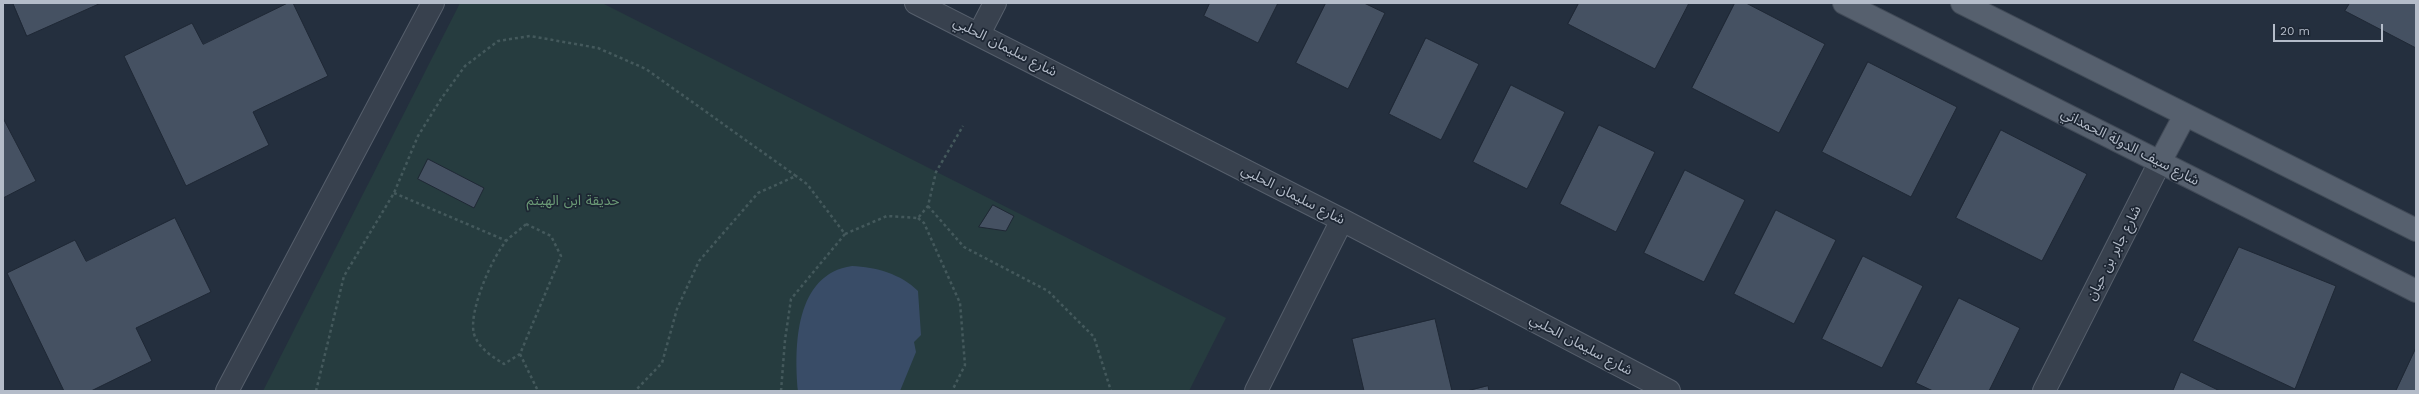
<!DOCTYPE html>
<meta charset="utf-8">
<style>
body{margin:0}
#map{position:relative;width:2419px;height:394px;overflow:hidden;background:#242f3e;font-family:"Work Sans",sans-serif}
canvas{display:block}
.frame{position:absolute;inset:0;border:4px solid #b4bcc9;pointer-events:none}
.scale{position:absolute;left:2273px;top:24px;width:110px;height:18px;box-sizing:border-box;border:2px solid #b4bcc9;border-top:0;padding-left:5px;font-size:12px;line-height:14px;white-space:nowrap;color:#b4bcc9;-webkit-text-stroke:3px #1d2633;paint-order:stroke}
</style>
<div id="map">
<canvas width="2419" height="394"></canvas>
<div class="frame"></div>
<div class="scale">20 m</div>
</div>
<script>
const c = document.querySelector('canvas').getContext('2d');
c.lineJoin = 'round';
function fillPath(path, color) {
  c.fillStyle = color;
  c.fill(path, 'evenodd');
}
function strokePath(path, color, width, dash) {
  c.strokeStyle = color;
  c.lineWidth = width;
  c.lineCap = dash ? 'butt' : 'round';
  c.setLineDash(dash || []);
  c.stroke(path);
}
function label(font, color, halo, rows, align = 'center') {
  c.font = font + ' "Work Sans","Noto Sans Arabic",sans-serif';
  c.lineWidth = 3.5;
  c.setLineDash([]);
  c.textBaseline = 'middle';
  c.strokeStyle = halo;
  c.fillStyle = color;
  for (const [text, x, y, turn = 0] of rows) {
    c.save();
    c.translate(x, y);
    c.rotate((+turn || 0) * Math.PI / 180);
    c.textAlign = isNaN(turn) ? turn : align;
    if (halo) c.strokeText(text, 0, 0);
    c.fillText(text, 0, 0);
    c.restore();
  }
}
fillPath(new Path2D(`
 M460,3H602L1226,318L1189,391H263Z`), '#263c3f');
fillPath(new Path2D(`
 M852,266C876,267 901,274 918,291L921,335L914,342L916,352L900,391H798C794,346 795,274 852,266Z`), '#394c67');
const building = new Path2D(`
 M13,3H101L27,36Z
 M288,3H293L328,76L253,112L269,145L186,186L124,56L192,23L203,44Z
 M1210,3H1278L1258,43L1204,16Z
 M1326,3H1364L1385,13L1348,89L1296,63Z
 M1579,3H1689L1655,69L1568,24Z
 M1735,3H1746L1825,44L1779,133L1692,88Z
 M2350,3H2416V48L2345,11Z
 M1426,38L1479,64L1441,140L1389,114Z
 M1868,62L1957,107L1911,197L1822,152Z
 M1511,85L1565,112L1527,189L1473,162Z
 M3,118L36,181L3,198Z
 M1599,125L1655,152L1616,232L1560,204Z
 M2001,130L2087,174L2042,261L1956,218Z
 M428,159L484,188L474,208L418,179Z
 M1685,170L1745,200L1704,282L1644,253Z
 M993,205L1014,216L1006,231L979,227Z
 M1776,210L1836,240L1794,324L1734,294Z
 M175,218L211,292L136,328L152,361L91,391H64L7,273L75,240L86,261Z
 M2239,247L2336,286L2295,389L2193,341Z
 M1863,256L1923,286L1882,368L1822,339Z
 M1959,298L2020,328L1989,391H1933L1916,383Z
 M1435,319L1452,391H1364L1352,339Z
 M2416,348V391H2396Z
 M2181,372L2220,391H2173Z
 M1488,386L1489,391H1467Z`);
fillPath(building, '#455162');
strokePath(building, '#1f2835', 1);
const minor = new Path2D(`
 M916,3L1342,220L1669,391
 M979,34L995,3
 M227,391L433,3
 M1256,391L1342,220
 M2044,391L2160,162`);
const major = new Path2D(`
 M1844,3L2416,291
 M1962,3L2416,230
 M2160,162L2185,115`);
strokePath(minor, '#565f6c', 24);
strokePath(major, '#414a57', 24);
strokePath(new Path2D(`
 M394,193L507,241
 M928,206L964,247L1048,291L1094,337L1111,391
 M918,218L924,223L960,303L965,365L952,391
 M526,224L551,236L561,256L520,354L504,364C493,357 479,349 474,334C468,312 492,257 507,240C513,234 520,230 526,224Z
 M845,234L887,216L918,218L928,206L936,172L963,126
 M520,354L538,391
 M316,391L344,276L394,193L418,136L441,99L465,66L498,41L530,36L598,48L646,69L796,176L758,193L699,261L677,309L662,363L635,391
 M781,391L785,340L791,299L845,234L807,184L796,176`), '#44595c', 2.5, [3, 3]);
strokePath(minor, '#38414e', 22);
strokePath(major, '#56606e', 22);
label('14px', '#b4bcc9', '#1d2633', [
 ["شارع سليمان الحلبي",1005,47,27],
 ["شارع سيف الدولة الحمداني",2130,147,27],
 ["شارع سليمان الحلبي",1293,195,27],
 ["شارع جابر بن حيان",2114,253,-63],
 ["شارع سليمان الحلبي",1581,345,28]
]);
label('14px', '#6b9a76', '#1d2633', [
 ["حديقة ابن الهيثم",573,201]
]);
</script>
